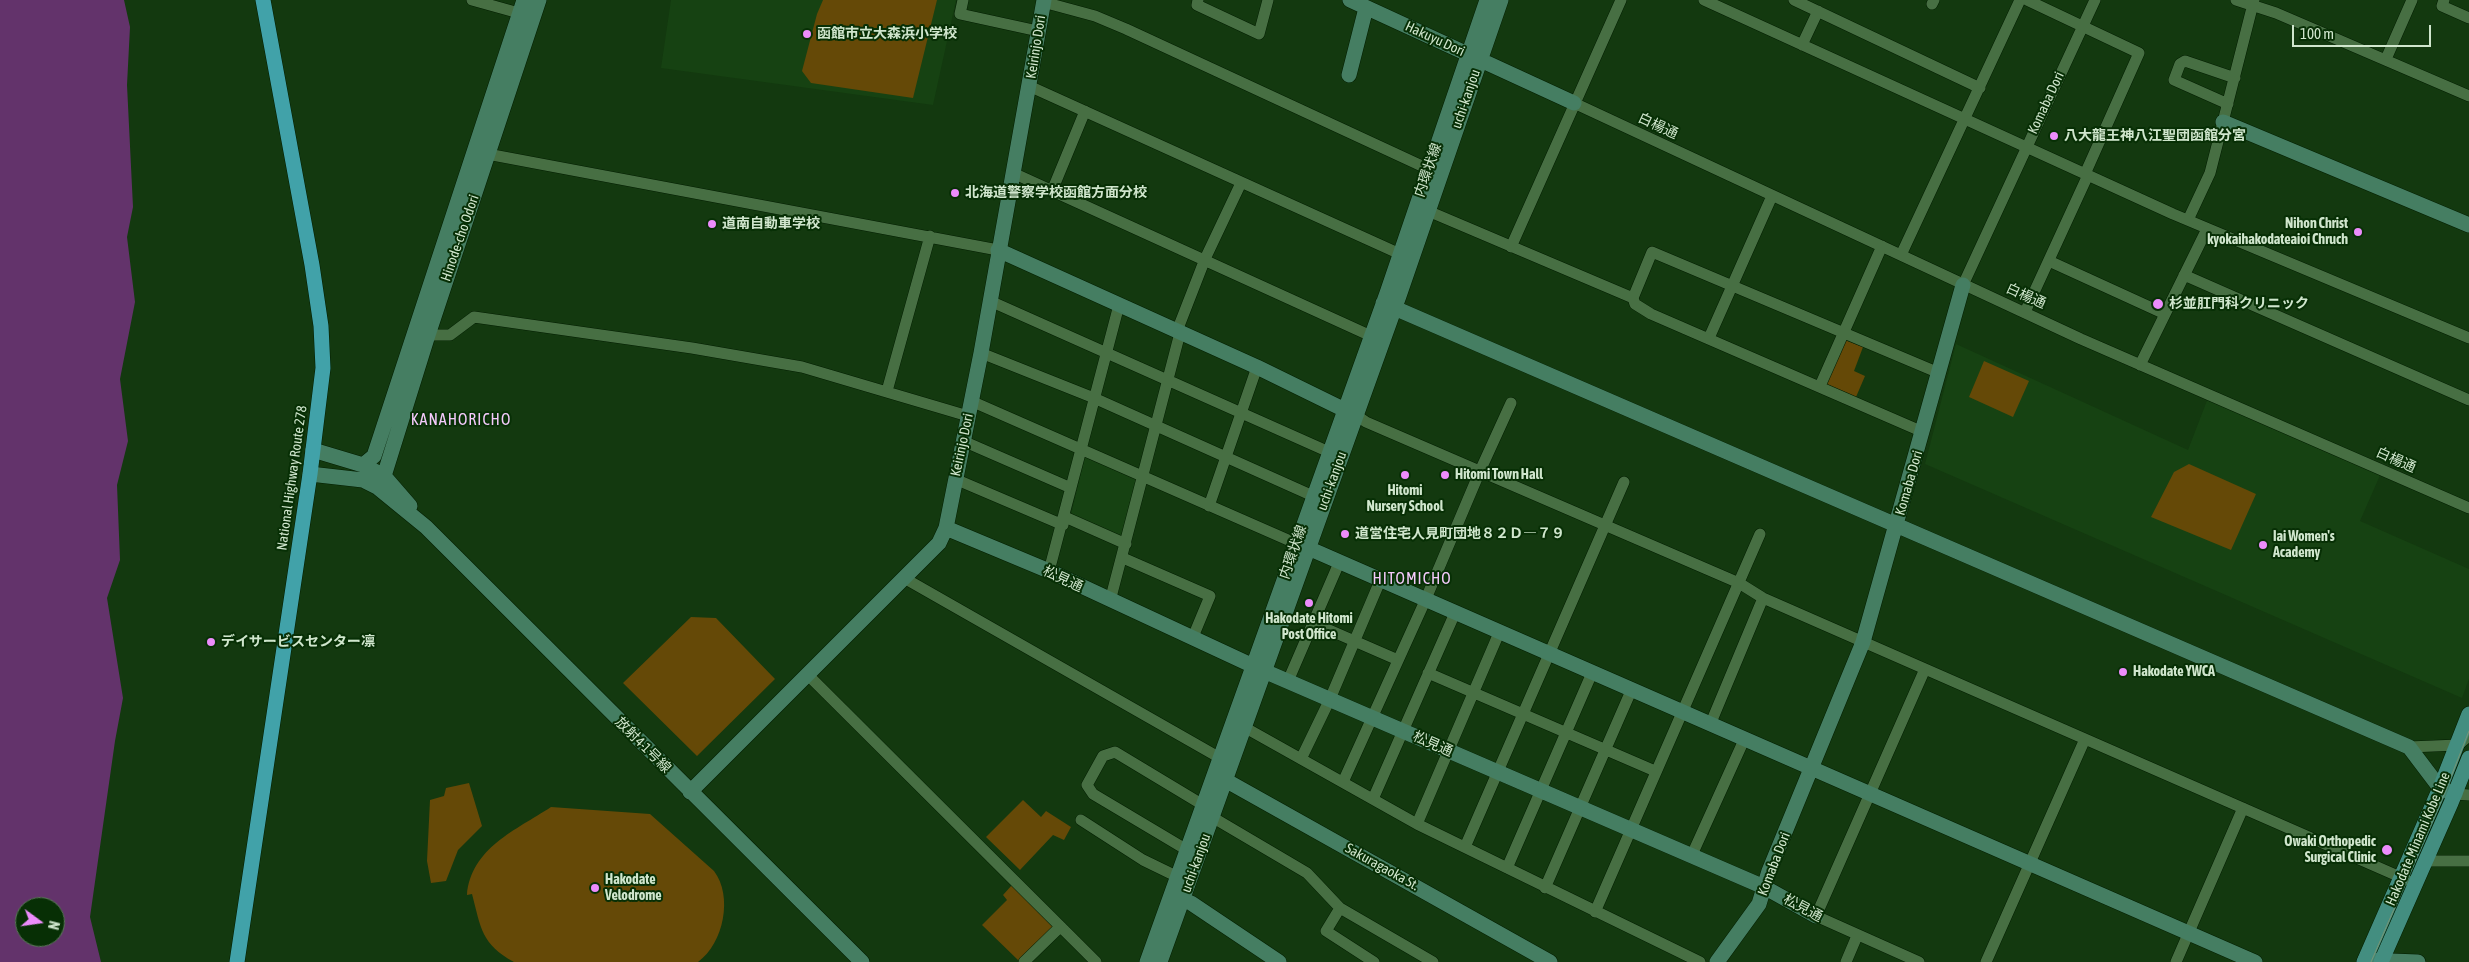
<!DOCTYPE html>
<meta charset="utf-8">
<style>
body{margin:0}
#map{position:relative;width:2469px;height:962px;overflow:hidden;background:#13390f;font-family:"Asap Condensed",sans-serif}
canvas{display:block}
.north{position:absolute;left:15px;top:897px;width:50px;height:50px;box-sizing:border-box;background:#072f05;border:1px solid #577855;border-radius:50%;rotate:104deg;font-size:14px;font-weight:700;line-height:20px;text-align:center;color:#d0e6cd}
.north::after{content:'';display:block;margin:auto;width:18px;height:22px;background:#ec8cfb;clip-path:polygon(50% 0,100% 100%,50% 72%,0 100%)}
.scale{position:absolute;left:2292px;top:25px;width:139px;height:22px;box-sizing:border-box;border:2px solid #d0e6cd;border-top:0;padding-left:6px;font-size:15px;line-height:18px;white-space:nowrap;color:#d0e6cd;-webkit-text-stroke:4px #072f05;paint-order:stroke}
</style>
<div id="map">
<canvas width="2469" height="962"></canvas>
<div class="north">N</div>
<div class="scale">100 m</div>
</div>
<script>
const c = document.querySelector('canvas').getContext('2d');
c.lineJoin = 'round';
function fillPath(path, color) {
  c.fillStyle = color;
  c.fill(path, 'evenodd');
}
function strokePath(path, color, width, dash) {
  c.strokeStyle = color;
  c.lineWidth = width;
  c.lineCap = dash ? 'butt' : 'round';
  c.setLineDash(dash || []);
  c.stroke(path);
}
function label(font, color, halo, rows, align = 'center') {
  c.font = font + ' "Asap Condensed","Noto Sans JP",sans-serif';
  c.lineWidth = 4;
  c.setLineDash([]);
  c.textBaseline = 'middle';
  c.strokeStyle = halo;
  c.fillStyle = color;
  for (const [text, x, y, turn = 0] of rows) {
    c.save();
    c.translate(x, y);
    c.rotate((+turn || 0) * Math.PI / 180);
    c.textAlign = isNaN(turn) ? turn : align;
    if (halo) c.strokeText(text, 0, 0);
    c.fillText(text, 0, 0);
    c.restore();
  }
}
fillPath(new Path2D(`
 M671,0H956L933,105L661,68Z
 M1956,344L2188,450L2208,398L2381,473L2360,521L2469,569V679L2462,698L1925,464Z
 M1085,456L1138,479L1122,538L1071,515Z`), '#164212');
fillPath(new Path2D(`
 M823,0H937L913,98L811,83L802,71L817,14Z
 M1842,339L1863,347L1854,371L1865,376L1856,397L1826,384Z
 M1984,361L2029,381L2013,417L1969,397Z
 M2189,464L2256,494L2231,550L2151,517L2174,472Z
 M691,617L716,618L775,679L697,756L623,683Z
 M469,783L482,826L458,850L446,881L431,883L427,861L430,800L444,796L446,788Z
 M1023,800L1041,817L1046,811L1071,827L1064,840L1053,835L1020,870L986,837Z
 M551,807L650,814L714,871C733,896 724,943 698,962H514C481,944 481,928 472,894L467,895C471,848 516,830 551,807Z
 M1012,885L1054,926L1019,961L982,925L1007,900L1003,895Z`), '#654907');
fillPath(new Path2D(`
 M0,0H124L130,27L127,85L133,207L127,237L135,302L120,379L128,441L117,485L120,560L107,598L123,698L115,741L90,917L101,962H0ZM25,907H55V937H25Z`), '#63336b');
const street = new Path2D(`
 M472,0L526,15
 M963,0L960,14L1038,31
 M1198,0L1197,5L1259,34L1268,0
 M1704,0L2173,214L2469,338
 M1794,0L1980,88
 M2027,0L2139,53L2085,174
 M2236,0L2276,13L2469,96
 M2444,0L2442,6L2469,18
 M1043,2L1095,16L1126,29L1437,173
 M1932,4L1934,0
 M1802,45L1818,11
 M2386,59L2412,0
 M1029,86L1400,254
 M1574,103L2081,339L2469,508
 M2228,104L2174,80L2180,64L2185,61L2235,78
 M482,153L998,250
 M1013,173L1371,336
 M1052,191L1085,111
 M1428,211L1633,298L1635,304L1651,314L1923,432
 M2188,220L2210,173L2254,0
 M1511,247L1621,0
 M1901,255L2020,0
 M2049,261L2165,314
 M2184,275L2469,400
 M1963,285L2095,0
 M1633,298L1652,252L1939,373
 M990,301L1329,452
 M2025,312L2088,175
 M1177,331L1205,259L1241,183
 M428,335H450L474,317L692,348L802,367L968,416
 M1709,338L1772,196
 M981,353L1094,398L1313,496
 M2140,365L2207,229
 M1820,386L1882,246
 M887,391L930,236
 M971,401L1304,547
 M1356,415L1366,422L1739,583L1763,598L2407,880
 M963,441L1071,488
 M955,479L1063,525
 M1209,506L1257,367
 M1065,517L1126,544
 M1123,558L1210,596L1193,637
 M1049,571L1119,305
 M904,578L1220,758
 M1110,601L1180,333
 M1313,623L1398,660
 M1428,673L1655,771
 M808,675L1096,962
 M1288,681L1339,563
 M1710,725L1763,598
 M1244,727L1417,824L1700,962
 M2409,747L2458,745L2469,736
 M1301,759L1330,699L1380,581
 M1343,782L1425,601L1480,471L1511,403
 M2455,794L2469,795
 M1373,799L1455,613
 M1212,817L1307,873L1340,908L1433,962
 M1081,820L1143,860L1178,877
 M1417,824L1499,633
 M1465,847L1624,482
 M1187,850L1093,794L1087,785L1103,756L1115,752L1203,805
 M1691,857L1744,740
 M2426,861H2469
 M1507,868L1592,673
 M1545,888L1631,691
 M1340,908L1326,931L1374,962
 M1595,912L1760,534
 M1024,962L1060,927
 M1846,962L1857,936
 M1919,962L1816,916L1925,669
 M1986,962L2085,739
 M2176,962L2243,808`);
const secondary = new Path2D(`
 M1350,0L1574,103
 M1349,75L1366,8
 M2223,122L2469,225
 M998,250L1257,367L1353,414
 M1383,303L2409,747L2440,788L2455,794
 M313,450L363,465L384,476L410,506
 M363,465L374,456L524,0
 M310,474L363,480L377,487L426,527L862,962
 M384,476L428,335L539,0
 M946,528L1049,571L1264,671L1764,887L1816,916
 M1308,548L2255,962
 M1218,776L1550,962
 M690,792L939,543L946,528L981,353L1044,0
 M1175,896L1191,903L1279,962
 M2365,960L2418,962
 M1147,962L1387,293L1487,0
 M1160,962L1399,296L1501,0
 M1717,962L1759,904L1769,871L1863,642L1963,285`);
const primary = new Path2D(`
 M2364,962L2440,788L2469,714
 M2381,962L2451,803L2469,758`);
const highway = new Path2D(`
 M237,962L310,474L323,368L321,326L312,265L263,0`);
strokePath(street, '#031e01', 12);
strokePath(secondary, '#031e01', 16);
strokePath(primary, '#031e01', 16);
strokePath(highway, '#031e01', 16);
strokePath(street, '#476f43', 11);
strokePath(secondary, '#457e62', 15);
strokePath(primary, '#438e80', 15);
strokePath(highway, '#41a2a9', 15);
strokePath(new Path2D(`
 M2371,962L2445,792L2469,731`), '#789574', 1);
for (const [x, y, r, color] of [
 [807,34,5,"#ec8cfb"],
 [2054,136,5,"#ec8cfb"],
 [955,193,5,"#ec8cfb"],
 [712,224,5,"#ec8cfb"],
 [2358,232,5,"#ec8cfb"],
 [2158,304,6,"#ec8cfb"],
 [1405,475,5,"#ec8cfb"],
 [1445,475,5,"#ec8cfb"],
 [1345,534,5,"#ec8cfb"],
 [2263,545,5,"#ec8cfb"],
 [1309,603,5,"#ec8cfb"],
 [211,642,5,"#ec8cfb"],
 [2123,672,5,"#ec8cfb"],
 [2387,850,6,"#ec8cfb"],
 [595,888,5,"#ec8cfb"]
]) {
  const dot = new Path2D();
  dot.arc(x, y, r, 0, 2 * Math.PI);
  c.fillStyle = color;
  c.fill(dot);
  strokePath(dot, '#072f05', 2);
}
label('bold 14px', '#d0e6cd', '#072f05', [
 ["函館市立大森浜小学校",817,34],
 ["八大龍王神八江聖団函館分宮",2064,136],
 ["北海道警察学校函館方面分校",965,193],
 ["道南自動車学校",722,224],
 ["Nihon Christ",2348,224,"right"],
 ["kyokaihakodateaioi Chruch",2348,240,"right"],
 ["杉並肛門科クリニック",2169,304],
 ["Hitomi Town Hall",1455,475],
 ["Hitomi",1405,491,"center"],
 ["Nursery School",1405,507,"center"],
 ["道営住宅人見町団地８２Ｄ―７９",1355,534],
 ["Iai Women's",2273,537],
 ["Academy",2273,553],
 ["Hakodate Hitomi",1309,619,"center"],
 ["Post Office",1309,635,"center"],
 ["デイサービスセンター凛",221,642],
 ["Hakodate YWCA",2133,672],
 ["Owaki Orthopedic",2376,842,"right"],
 ["Surgical Clinic",2376,858,"right"],
 ["Hakodate",605,880],
 ["Velodrome",605,896]
], 'left');
label('14px', '#d0e6cd', '#072f05', [
 ["Hakuyu Dori",1435,39,25],
 ["Keirinjo Dori",1036,47,-81],
 ["uchi-kanjou",1466,99,-71],
 ["Komaba Dori",2046,103,-65],
 ["白楊通",1658,126,25],
 ["内環状線",1428,170,-71],
 ["Hinode-cho Odori",460,238,-71],
 ["白楊通",2026,296,24],
 ["Keirinjo Dori",962,445,-78],
 ["白楊通",2396,460,24],
 ["National Highway Route 278",292,478,-82],
 ["uchi-kanjou",1332,481,-70],
 ["Komaba Dori",1909,483,-74],
 ["内環状線",1293,552,-71],
 ["松見通",1063,579,25],
 ["松見通",1433,744,24],
 ["放射4-1号線",643,745,45],
 ["Hakodate Minami Kobe Line",2418,839,-67],
 ["uchi-kanjou",1196,863,-70],
 ["Komaba Dori",1774,864,-69],
 ["Sakuragaoka St.",1382,867,29],
 ["松見通",1803,908,28]
]);
c.letterSpacing = '1px';
label('16px', '#f4cafb', '#072f05', [
 ["KANAHORICHO",461,420],
 ["HITOMICHO",1412,579]
]);
c.letterSpacing = '0px';
</script>
